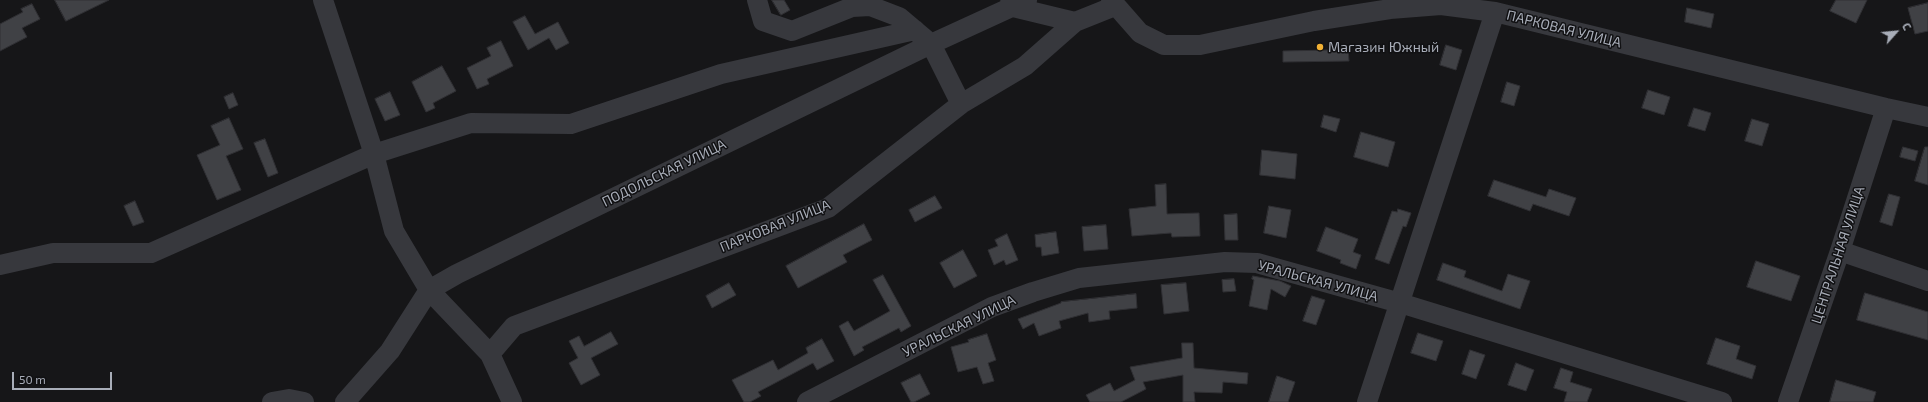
<!DOCTYPE html>
<meta charset="utf-8">
<style>
body{margin:0}
#map{position:relative;width:1928px;height:402px;overflow:hidden;background:#161618;font-family:"Exo 2",sans-serif}
canvas{display:block}
.north{position:absolute;left:1876px;top:12px;width:40px;height:40px;-webkit-text-stroke:3px #111113;paint-order:stroke;rotate:63deg;font-size:11px;font-weight:700;line-height:16px;text-align:center;color:#a8adb8}
.north::after{content:'';display:block;margin:auto;width:14px;height:18px;background:#a8adb8;clip-path:polygon(50% 0,100% 100%,50% 72%,0 100%)}
.scale{position:absolute;left:12px;top:372px;width:100px;height:18px;box-sizing:border-box;border:2px solid #a8adb8;border-top:0;padding-left:5px;font-size:12px;line-height:14px;white-space:nowrap;color:#a8adb8;-webkit-text-stroke:3px #111113;paint-order:stroke}
</style>
<div id="map">
<canvas width="1928" height="402"></canvas>
<div class="north">С</div>
<div class="scale">50 m</div>
</div>
<script>
const c = document.querySelector('canvas').getContext('2d');
c.lineJoin = 'round';
function fillPath(path, color) {
  c.fillStyle = color;
  c.fill(path, 'evenodd');
}
function strokePath(path, color, width, dash) {
  c.strokeStyle = color;
  c.lineWidth = width;
  c.lineCap = dash ? 'butt' : 'round';
  c.setLineDash(dash || []);
  c.stroke(path);
}
function label(font, color, halo, rows, align = 'center') {
  c.font = font + ' "Exo 2",sans-serif';
  c.lineWidth = 3;
  c.setLineDash([]);
  c.textBaseline = 'middle';
  c.strokeStyle = halo;
  c.fillStyle = color;
  for (const [text, x, y, turn = 0] of rows) {
    c.save();
    c.translate(x, y);
    c.rotate((+turn || 0) * Math.PI / 180);
    c.textAlign = isNaN(turn) ? turn : align;
    if (halo) c.strokeText(text, 0, 0);
    c.fillText(text, 0, 0);
    c.restore();
  }
}
const building = new Path2D(`
 M55,0H109L66,21Z
 M772,0H784L790,10L781,15Z
 M1836,0H1867L1856,23L1830,11Z
 M1928,3V31L1915,34L1908,8Z
 M32,4L40,19L22,28L27,37L0,51V24L23,12L21,9Z
 M1687,8L1714,14L1711,28L1685,22Z
 M525,16L535,34L558,22L569,43L556,50L549,38L528,50L513,22Z
 M501,41L513,66L487,79L489,84L477,89L467,68L491,56L487,48Z
 M1446,45L1462,50L1456,70L1440,65Z
 M1348,47L1349,61L1283,62V51L1329,50Z
 M442,66L456,91L433,103L435,108L426,112L412,82Z
 M1507,82L1520,86L1514,106L1501,102Z
 M1648,90L1670,97L1664,115L1642,108Z
 M390,92L400,115L385,121L375,99Z
 M233,93L238,105L229,109L224,97Z
 M1694,108L1711,113L1705,131L1688,126Z
 M1324,115L1340,119L1336,132L1321,127Z
 M229,118L243,149L226,156L241,190L217,200L197,155L220,145L211,126Z
 M1752,119L1769,124L1762,146L1745,141Z
 M1361,132L1395,142L1388,167L1354,157Z
 M265,139L278,173L268,177L254,143Z
 M1903,147L1918,151L1915,161L1900,157Z
 M1925,147H1928V185L1915,181Z
 M1262,150L1297,154L1295,179L1260,175Z
 M1494,180L1546,197L1549,189L1576,198L1569,216L1533,204L1530,211L1488,196Z
 M1166,184L1167,214L1199,213L1200,236L1172,237L1171,233L1132,236L1129,209L1156,206L1155,185Z
 M1889,194L1900,197L1892,226L1880,222Z
 M935,196L942,208L915,222L909,210Z
 M135,201L144,222L133,226L124,206Z
 M1269,206L1291,210L1286,238L1264,233Z
 M1398,209L1411,213L1406,227L1403,226L1389,264L1375,259L1392,211L1397,212Z
 M1237,214L1238,240H1225L1224,215Z
 M864,224L872,240L843,255L847,262L798,288L786,266Z
 M1106,225L1108,249L1084,251L1082,227Z
 M1326,227L1358,239L1353,252L1361,255L1356,269L1340,263L1341,260L1317,251Z
 M1056,232L1059,253L1042,256L1041,247H1036L1035,235Z
 M1007,234L1018,260L1006,265L1004,260L994,265L988,250L998,246L995,240Z
 M963,250L977,276L954,288L940,263Z
 M1756,261L1800,276L1791,301L1747,287Z
 M1443,263L1466,271L1464,277L1502,291L1508,274L1530,281L1520,309L1437,280Z
 M883,275L911,326L901,332L899,328L862,347L864,350L854,356L839,326L848,321L854,331L890,311L873,280Z
 M1253,276L1280,281L1291,286L1285,297L1271,289L1267,310L1249,306L1254,280L1252,279Z
 M1234,279L1236,291L1223,292L1222,280Z
 M729,283L736,295L712,308L706,296Z
 M1186,283L1189,311L1164,314L1161,285Z
 M1865,293L1928,312V340L1857,320Z
 M1136,294L1137,308L1109,311L1110,319L1089,322L1088,313L1059,321L1061,328L1039,336L1034,323L1023,329L1018,319L1061,303V302Z
 M1312,296L1325,300L1316,325L1303,321Z
 M611,332L618,344L591,358L600,375L581,385L569,363L578,358L569,341L579,336L584,346Z
 M1418,333L1443,341L1436,361L1411,353Z
 M987,334L996,360L988,363L994,381L983,384L977,367L958,372L951,347L969,342L968,340Z
 M1716,338L1740,346L1736,359L1756,366L1752,379L1707,364Z
 M822,339L834,361L817,370L813,363L758,392L761,396L750,402H744L732,380L773,360L778,370L808,353L806,348Z
 M1182,343H1193L1194,368L1248,373L1247,384L1223,382L1222,393L1194,392L1195,402H1183V375L1143,382L1146,389L1121,402H1090L1086,395L1110,383L1114,391L1135,380L1130,367L1182,358Z
 M1470,350L1485,355L1476,379L1462,374Z
 M1516,363L1534,370L1526,391L1508,385Z
 M1561,368L1573,372L1570,382L1592,389L1587,402H1564L1567,392L1554,388Z
 M920,374L930,394L914,402H911L901,383Z
 M1277,376L1295,382L1288,402H1269Z
 M1836,380L1876,392L1873,402H1830Z`);
fillPath(building, '#404145');
strokePath(building, '#303034', 1);
strokePath(new Path2D(`
 M323,0L374,154L394,231L429,290L490,354L512,402
 M757,0L763,21L792,31L852,7L870,6L899,17L931,44L961,104
 M1111,0L1140,33L1164,45H1200L1314,21L1390,9L1441,5L1495,12L1886,108L1928,117
 M1010,3L1013,7L1075,22L1115,6
 M1840,251L1928,281
 M0,265L53,253H151L374,154L471,123L571,124L721,74L915,30
 M490,354L514,326L828,208L961,104L1025,66L1075,22
 M272,402L289,399L304,402
 M345,402L390,351L429,290L457,274L931,44L1027,0
 M807,402L992,307L1033,292L1079,278L1225,262L1257,263L1400,303L1722,402
 M1367,402L1495,12
 M1788,402L1840,251L1886,108`), '#37383d', 20);
for (const [x, y, r, color] of [
 [1320,47,4,"#f2b134"]
]) {
  const dot = new Path2D();
  dot.arc(x, y, r, 0, 2 * Math.PI);
  c.fillStyle = color;
  c.fill(dot);
  strokePath(dot, '#111113', 1.5);
}
label('14px', '#a8adb8', '#111113', [
 ["ПАРКОВАЯ УЛИЦА",1564,29,14],
 ["ПОДОЛЬСКАЯ УЛИЦА",664,173,-26],
 ["ПАРКОВАЯ УЛИЦА",775,226,-22],
 ["ЦЕНТРАЛЬНАЯ УЛИЦА",1838,255,-72],
 ["УРАЛЬСКАЯ УЛИЦА",1318,281,15],
 ["УРАЛЬСКАЯ УЛИЦА",959,326,-26]
]);
label('14px', '#a8adb8', '#111113', [
 ["Магазин Южный",1328,47]
], 'left');
</script>
